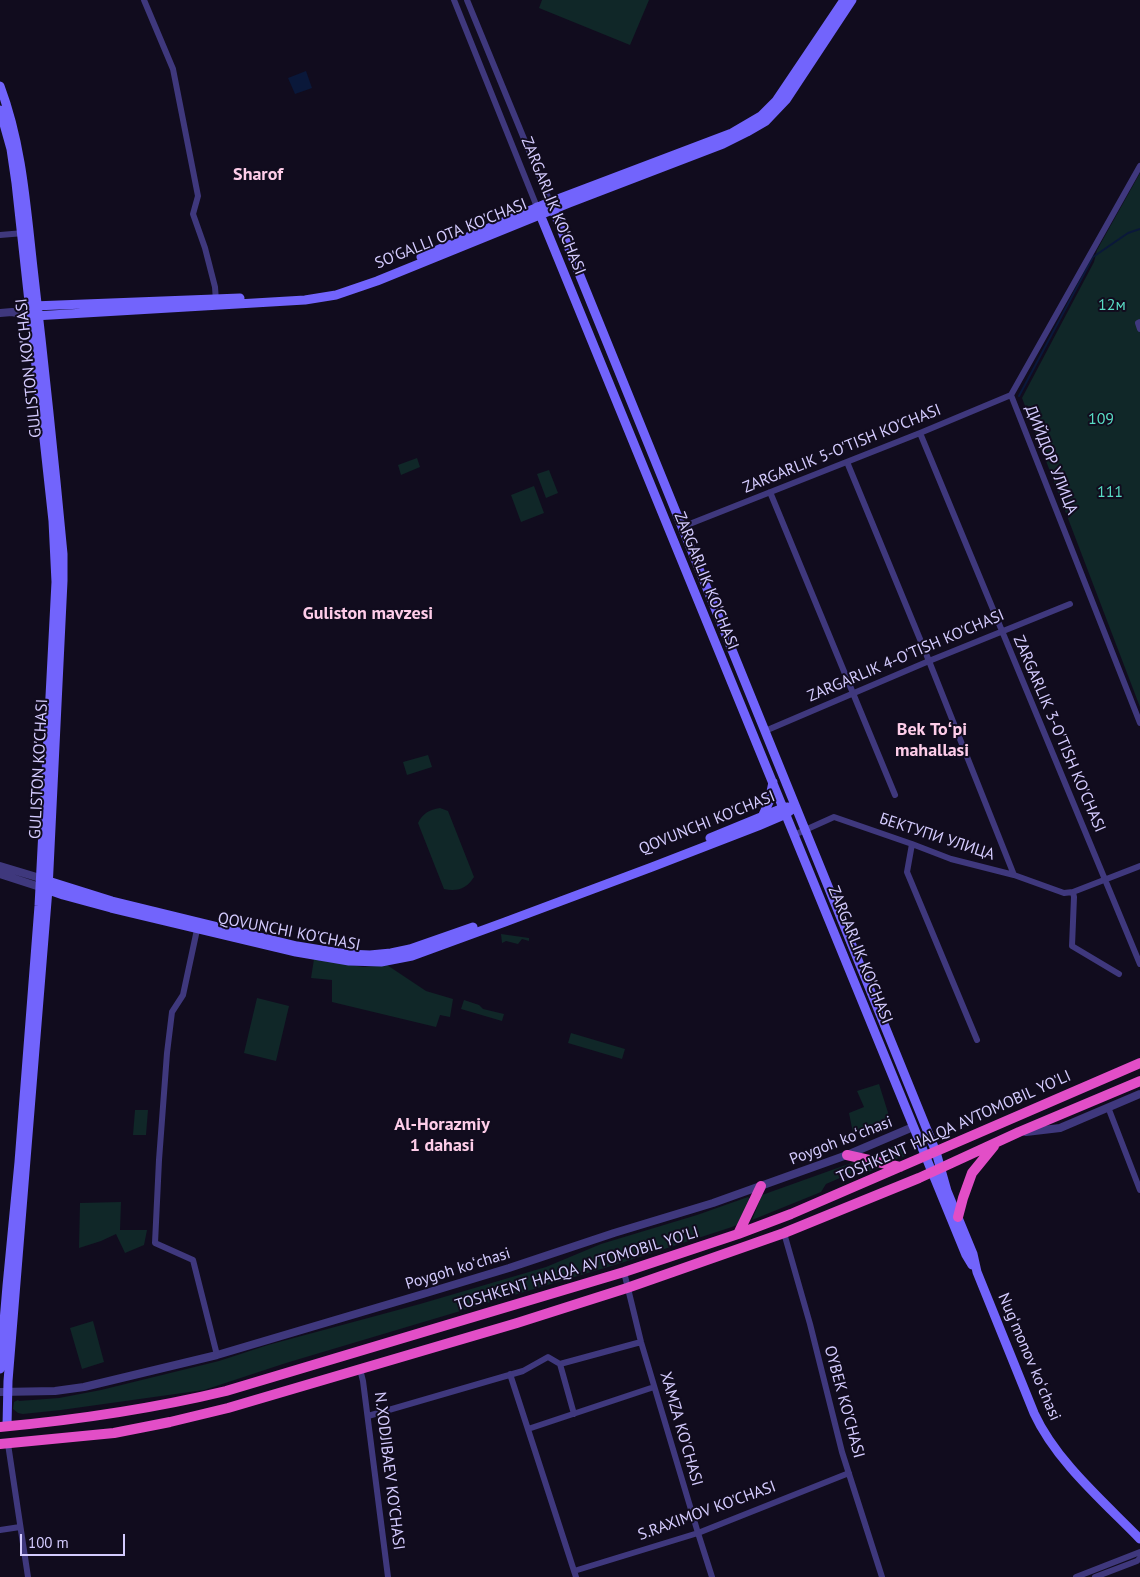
<!DOCTYPE html>
<meta charset="utf-8">
<style>
body{margin:0}
#map{position:relative;width:1140px;height:1577px;overflow:hidden;background:#110c1e;font-family:"PT Sans",sans-serif}
canvas{display:block}
.scale{position:absolute;left:20px;top:1534px;width:105px;height:22px;box-sizing:border-box;border:2px solid #d4cbfe;border-top:0;padding-left:6px;font-size:15px;line-height:18px;white-space:nowrap;color:#d4cbfe;-webkit-text-stroke:4px #110c1e;paint-order:stroke}
</style>
<div id="map">
<canvas width="1140" height="1577"></canvas>
<div class="scale">100 m</div>
</div>
<script>
const c = document.querySelector('canvas').getContext('2d');
c.lineJoin = 'round';
function fillPath(path, color) {
  c.fillStyle = color;
  c.fill(path, 'evenodd');
}
function strokePath(path, color, width, dash) {
  c.strokeStyle = color;
  c.lineWidth = width;
  c.lineCap = dash ? 'butt' : 'round';
  c.setLineDash(dash || []);
  c.stroke(path);
}
function label(font, color, halo, rows, align = 'center') {
  c.font = font + ' "PT Sans",sans-serif';
  c.lineWidth = 4;
  c.setLineDash([]);
  c.textBaseline = 'middle';
  c.strokeStyle = halo;
  c.fillStyle = color;
  for (const [text, x, y, turn = 0] of rows) {
    c.save();
    c.translate(x, y);
    c.rotate((+turn || 0) * Math.PI / 180);
    c.textAlign = isNaN(turn) ? turn : align;
    if (halo) c.strokeText(text, 0, 0);
    c.fillText(text, 0, 0);
    c.restore();
  }
}
fillPath(new Path2D(`
 M542,0H649L630,45L539,8Z
 M1140,173V707L1022,398L1094,262L1097,250Z
 M417,458L420,467L401,475L398,465Z
 M549,470L558,493L546,498L537,474Z
 M534,486L544,513L521,522L511,495Z
 M428,755L432,767L407,775L403,762Z
 M440,808L448,811L474,877C467,888 458,892 444,889L418,823C423,813 429,810 440,808Z
 M501,934L529,938V941L522,939L518,944L506,941L502,943Z
 M314,959L363,967L387,965L426,991L453,999L450,1017L440,1015L436,1027L332,1002V980L311,978Z
 M257,998L289,1006L276,1061L244,1053Z
 M464,1000L479,1005L483,1009L504,1014L502,1021L461,1009Z
 M571,1033L625,1049L622,1059L568,1043Z
 M879,1084L890,1119L853,1133L849,1113L864,1107L857,1091Z
 M135,1110H148L146,1135H133Z
 M899,1144L905,1156C892,1162 881,1159 867,1157Z
 M857,1161L879,1168L866,1173L856,1171L826,1184L821,1192L752,1220L762,1195Z
 M748,1197L751,1199L739,1224L732,1227L618,1264L286,1363L204,1390L61,1410L23,1414L18,1413L13,1409L14,1402L18,1400L19,1401L59,1398L101,1390L219,1361L268,1345L420,1304L546,1267L601,1244L697,1215Z
 M121,1202L120,1230H147L144,1245L125,1253L116,1234L101,1241L79,1248L80,1203Z
 M93,1321L104,1362L82,1369L70,1328Z`), '#102728');
fillPath(new Path2D(`
 M306,71L312,88L295,94L288,78Z`), '#0a183a');
strokePath(new Path2D(`
 M1019,396L1093,257L1128,233L1140,229`), '#0a183a', 2);
strokePath(new Path2D(`
 M144,0L173,69L198,196L193,214L205,248L215,287L216,301
 M454,0L537,207
 M467,0L550,202
 M0,235L24,233
 M1140,322L1138,323L1140,329
 M1011,395L1140,723
 M1011,395L1140,166
 M920,433L1140,964
 M847,462L929,661L1014,875
 M770,492L895,795
 M682,527L920,433L1011,395
 M765,731L929,661L1070,604
 M794,835L834,817L912,844L951,859L1014,875L1064,893L1073,892L1140,866
 M912,844L907,872L977,1040
 M1073,892L1074,897L1072,946L1119,974
 M198,925L183,995L172,1012L167,1053L159,1160L155,1243L193,1260L217,1355
 M1108,1107L1140,1190
 M784,1233L810,1324L842,1452L882,1577
 M624,1272L641,1342L698,1533L712,1577
 M560,1364L574,1414
 M360,1369L363,1381L388,1577
 M510,1374L576,1577
 M368,1416L523,1371L548,1357L560,1364L641,1342
 M528,1429L654,1387
 M8,1444L28,1577
 M0,1530L20,1527
 M574,1571L698,1533L849,1473
 M1076,1577L1140,1552
 M1095,1577L1137,1561L1140,1558`), '#3f387d', 6);
strokePath(new Path2D(`
 M0,313L12,312L31,316
 M0,866L40,878
 M0,874L40,887
 M1026,1132L1060,1128L1140,1094
 M0,1392L55,1391L84,1387L217,1355L423,1294L509,1268L614,1233L713,1203L847,1155L913,1127`), '#3f387d', 8);
strokePath(new Path2D(`
 M0,86C22,144 26,206 33,268C44,363 54,458 63,554V581L48,889L8,1381L7,1426
 M0,110L11,149L16,183L53,521L56,582L39,906L19,1162L7,1286L0,1369
 M550,202L936,1152L947,1191L973,1254L977,1272L1034,1413C1056,1461 1103,1501 1140,1539
 M537,207L966,1255L972,1265
 M421,257L550,202L732,133L761,116L776,101L844,0
 M33,306L240,298
 M34,316L305,300L336,295L377,281L569,203L723,144L747,132L766,121L786,100L852,0
 M762,817L769,802L773,782
 M710,838L783,808L788,807
 M45,880L112,901L198,922L297,946L346,954L370,955L391,953L410,949L473,927
 M43,888L63,895L111,908L296,952L349,961L381,962L412,956L505,922L652,867L758,826L786,814L790,811`), '#7264fc', 9);
strokePath(new Path2D(`
 M847,1155L900,1167
 M958,1217L963,1198L972,1173L994,1146
 M738,1234L761,1186
 M0,1427C76,1420 151,1409 226,1391L624,1272L738,1234L791,1214L1140,1063
 M0,1444L114,1433L170,1422L228,1408L517,1323L627,1288L784,1233L919,1178L1019,1132L1140,1081`), '#e24ec7', 10);
label('16px', '#d4cbfe', '#110c1e', [
 ["ZARGARLIK KO'CHASI",553,206,68],
 ["SO'GALLI OTA KO'CHASI",451,234,-22],
 ["GULISTON KO'CHASI",29,368,-96],
 ["ZARGARLIK 5-O'TISH KO'CHASI",842,449,-22],
 ["ДИЙДОР УЛИЦА",1051,460,68],
 ["ZARGARLIK KO'CHASI",706,581,68],
 ["ZARGARLIK 4-O'TISH KO'CHASI",906,656,-23],
 ["ZARGARLIK 3-O'TISH KO'CHASI",1059,734,67],
 ["GULISTON KO'CHASI",39,769,-87],
 ["QOVUNCHI KO'CHASI",707,823,-22],
 ["БЕКТУПИ УЛИЦА",937,837,18],
 ["QOVUNCHI KO'CHASI",289,932,11],
 ["ZARGARLIK KO'CHASI",860,955,68],
 ["TOSHKENT HALQA AVTOMOBIL YO'LI",954,1127,-24],
 ["Poygoh koʻchasi",841,1141,-21],
 ["Poygoh koʻchasi",458,1269,-17],
 ["TOSHKENT HALQA AVTOMOBIL YO'LI",577,1269,-17],
 ["Nugʻmonov koʻchasi",1029,1357,67],
 ["OYBEK KO'CHASI",844,1402,75],
 ["XAMZA KO'CHASI",681,1429,74],
 ["N.XODJIBAEV KO'CHASI",389,1471,83],
 ["S.RAXIMOV KO'CHASI",707,1511,-20]
]);
label('16px', '#59dcc4', '#110c1e', [
 ["12м",1112,305],
 ["109",1101,419],
 ["111",1110,492]
]);
label('bold 18px', '#fecde9', '#110c1e', [
 ["Sharof",258,175],
 ["Guliston mavzesi",368,614],
 ["Bek Toʻpi",932,730],
 ["mahallasi",932,751],
 ["Al-Horazmiy",442,1125],
 ["1 dahasi",442,1146]
]);
</script>
